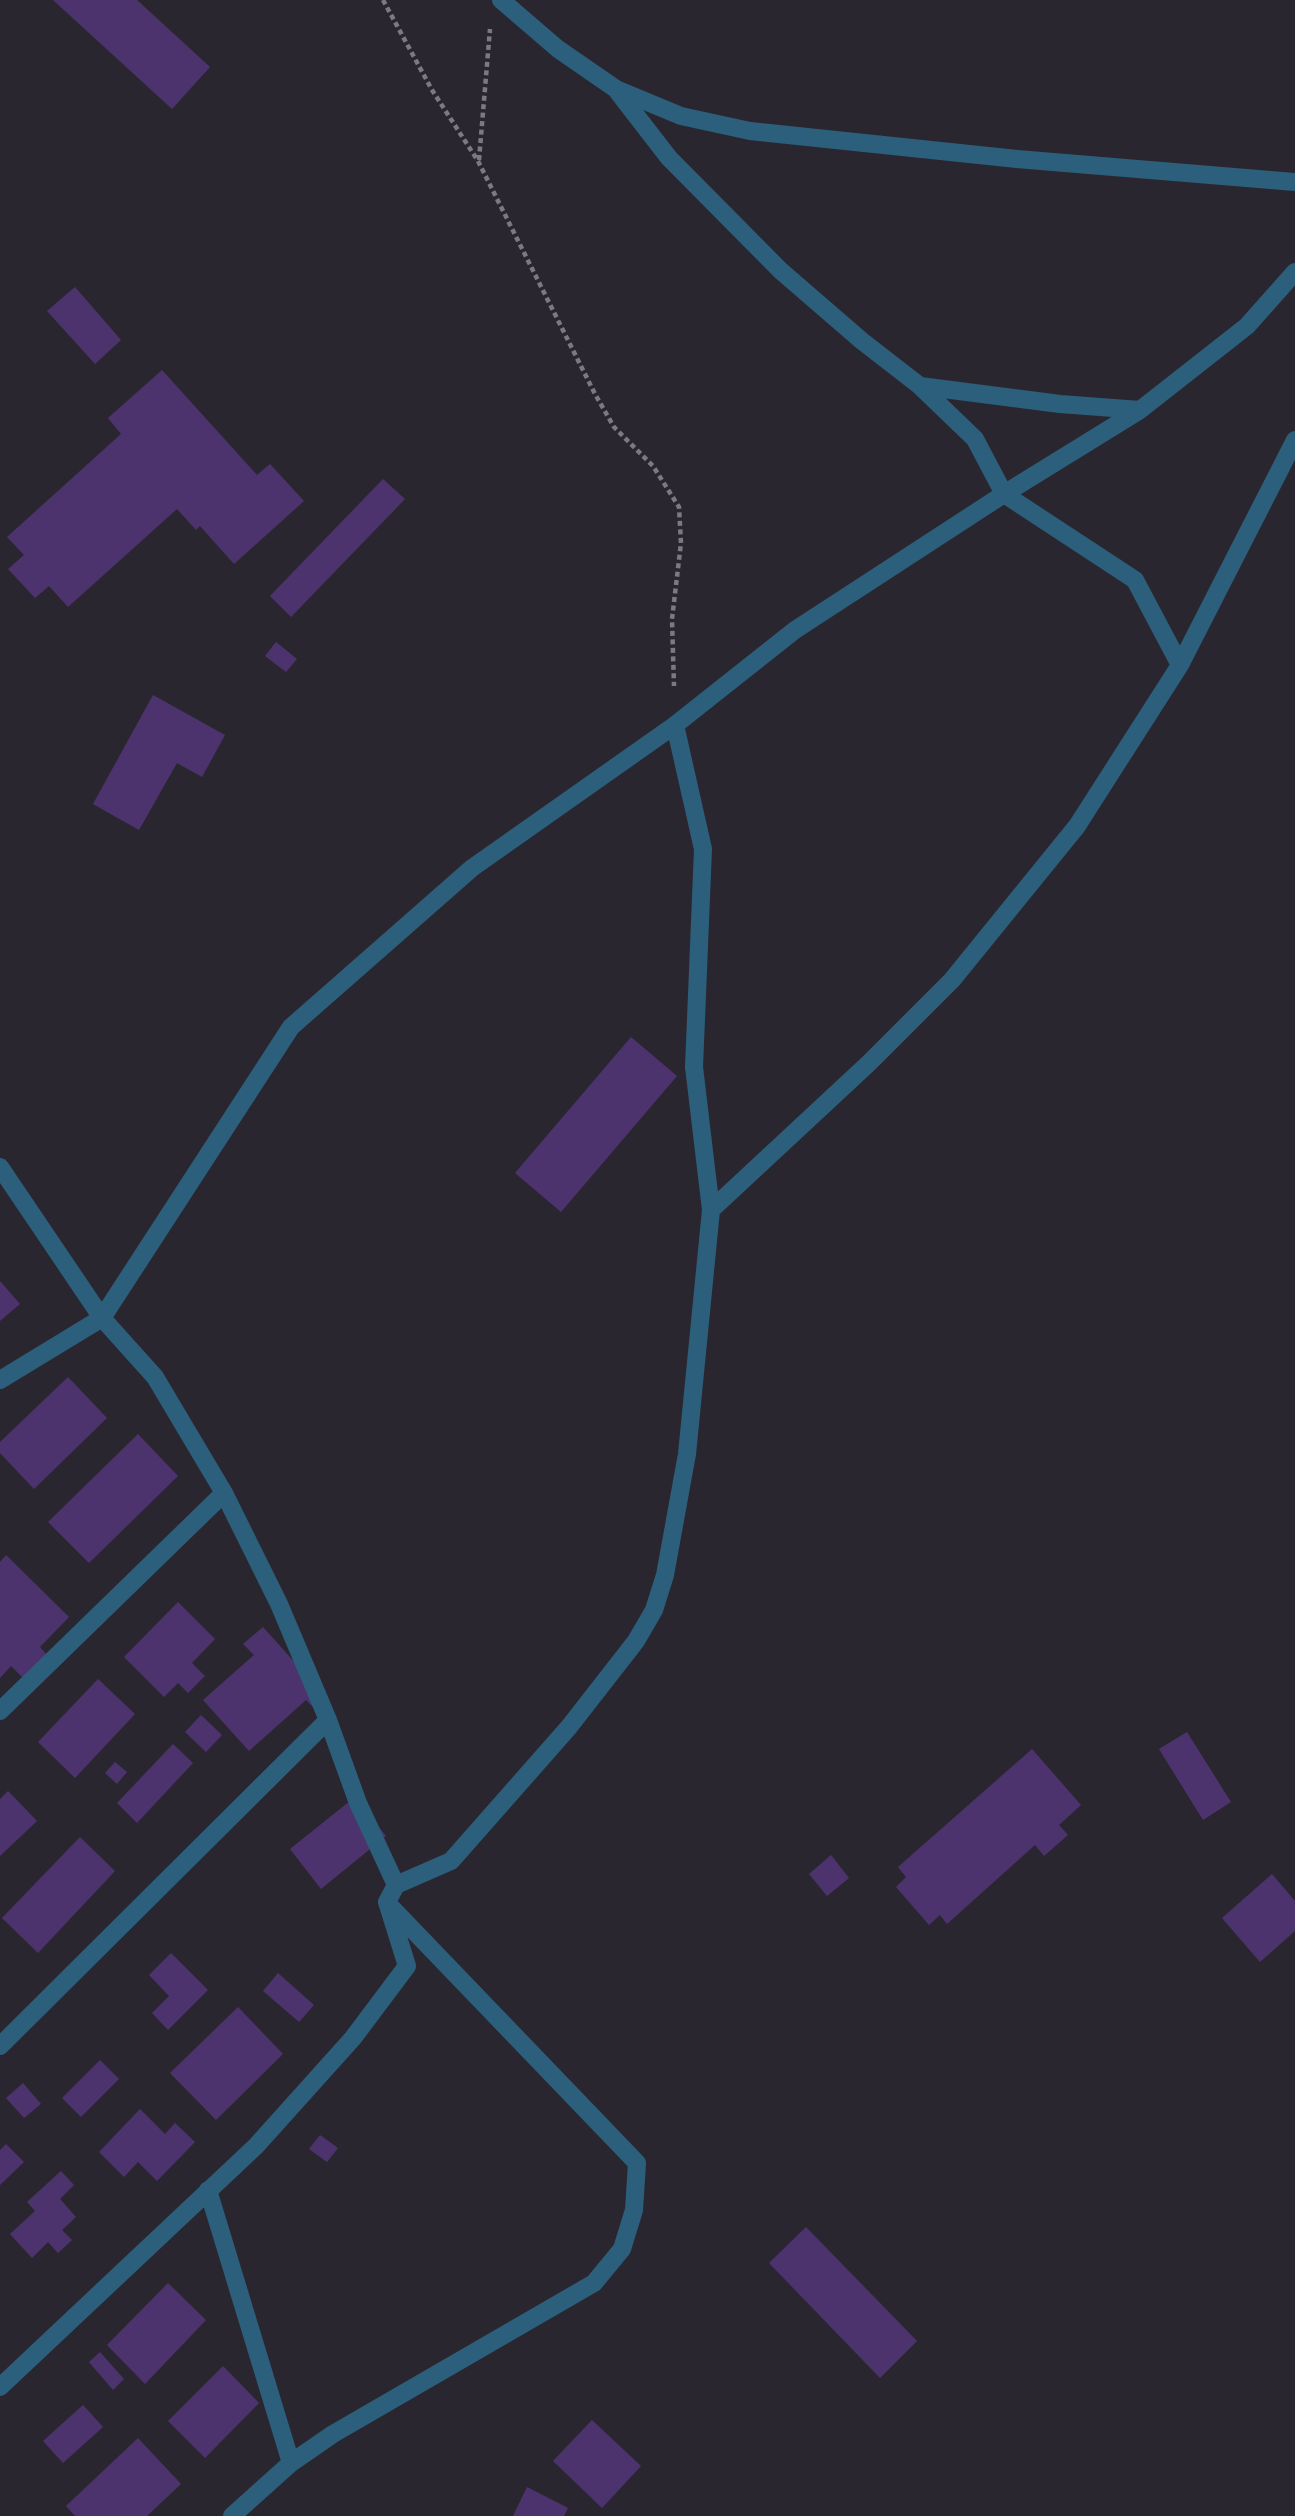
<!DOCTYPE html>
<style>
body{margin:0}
canvas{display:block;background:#2a2630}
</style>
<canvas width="1295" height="2516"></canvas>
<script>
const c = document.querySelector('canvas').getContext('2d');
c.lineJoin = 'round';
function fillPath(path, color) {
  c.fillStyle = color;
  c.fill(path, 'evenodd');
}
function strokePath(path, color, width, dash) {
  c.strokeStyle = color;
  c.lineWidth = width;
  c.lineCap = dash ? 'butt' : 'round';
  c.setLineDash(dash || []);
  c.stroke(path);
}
fillPath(new Path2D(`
 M53,0H137L210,67L172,109Z
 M75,287L121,340L95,364L47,311Z
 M162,370L257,475L270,464L304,501L234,564L200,526L196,530L177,509L68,607L49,586L35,598L8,569L24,555L7,537L121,434L108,418Z
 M383,479L405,499L291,617L270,596Z
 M276,642L297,659L286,672L265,656Z
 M153,695L225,735L202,777L177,763L139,830L93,804Z
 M631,1037L677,1076L561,1212L515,1173Z
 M0,1281L20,1304L0,1321Z
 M68,1377L107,1418L34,1489L0,1453V1442Z
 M138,1434L178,1476L89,1563L48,1522Z
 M6,1555L69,1617L40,1647L52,1661L29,1684L11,1666L0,1678V1562Z
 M178,1602L215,1639L192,1663L205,1676L188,1693L178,1683L164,1697L124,1657Z
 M263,1627L325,1696L313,1707L306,1700L249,1751L203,1700L254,1655L243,1644Z
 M98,1679L135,1714L75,1778L38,1742Z
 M201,1715L222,1735L206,1752L185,1732Z
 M1187,1732L1231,1802L1203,1820L1159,1749Z
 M173,1744L193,1763L137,1823L117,1803Z
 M1032,1749L1081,1805L1059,1825L1068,1835L1044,1856L1035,1845L947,1924L940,1915L929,1925L896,1887L906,1877L898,1867Z
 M115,1762L127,1772L117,1784L105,1773Z
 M8,1791L37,1821L0,1856V1799Z
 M355,1797L386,1836L321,1889L290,1849Z
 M80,1837L115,1871L38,1953L2,1918Z
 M831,1855L849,1878L827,1896L809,1874Z
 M1272,1874L1295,1901V1931L1260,1962L1222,1918Z
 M171,1953L208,1990L168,2030L152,2013L169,1996L149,1975Z
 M278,1973L314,2005L299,2022L263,1991Z
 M238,2007L283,2054L216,2120L170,2073Z
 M100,2060L119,2079L81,2117L62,2098Z
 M23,2083L41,2104L24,2118L6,2098Z
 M140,2109L165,2134L175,2123L195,2142L157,2181L138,2162L124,2177L99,2152Z
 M320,2135L338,2148L327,2162L309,2149Z
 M6,2144L24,2162L0,2185V2150Z
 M61,2171L74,2185L60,2199L76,2217L62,2230L72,2240L58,2253L48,2242L32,2258L10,2234L35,2211L27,2202Z
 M806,2227L917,2341L880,2378L769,2263Z
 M168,2283L206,2320L145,2384L107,2345Z
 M100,2352L124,2379L113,2390L89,2362Z
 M223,2366L259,2403L205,2458L168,2421Z
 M83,2405L103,2427L63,2463L43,2441Z
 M592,2420L641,2466L602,2508L553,2461Z
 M138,2438L181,2484L147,2516H75L66,2506Z
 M527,2487L568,2508L564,2516H513Z`), '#4d336e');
strokePath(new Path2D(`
 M383,0L432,90L478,161L595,394L614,427L653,466L679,507L681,543L672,619L674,686
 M479,160L490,29`), '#7c7981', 4.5, [5, 3.5]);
strokePath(new Path2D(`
 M501,0L558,49L616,89L681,116L750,131L1017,159L1295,182
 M618,92L669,158L781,271L862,341L920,386L975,439L1004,494L1135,580L1180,665
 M920,386L1060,404L1140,410
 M0,1167L102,1318L155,1377L224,1493L279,1604L328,1720L358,1803L396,1885L387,1902L407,1966L353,2038L256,2146L0,2387
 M711,1210L869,1063L952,980L1077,826L1180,665L1295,440
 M0,1380L102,1318L291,1027L472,868L675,725L795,630L1004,494L1140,410L1247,326L1295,272
 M0,1711L224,1493
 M396,1885L451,1861L569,1727L636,1641L654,1610L665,1575L687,1454L711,1210L694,1067L703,849L675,725
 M0,2046L328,1720
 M208,2190L291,2463
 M232,2516L291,2463L333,2434L594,2283L622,2249L634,2210L637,2163L389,1905`), '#2c5f7c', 18);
</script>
